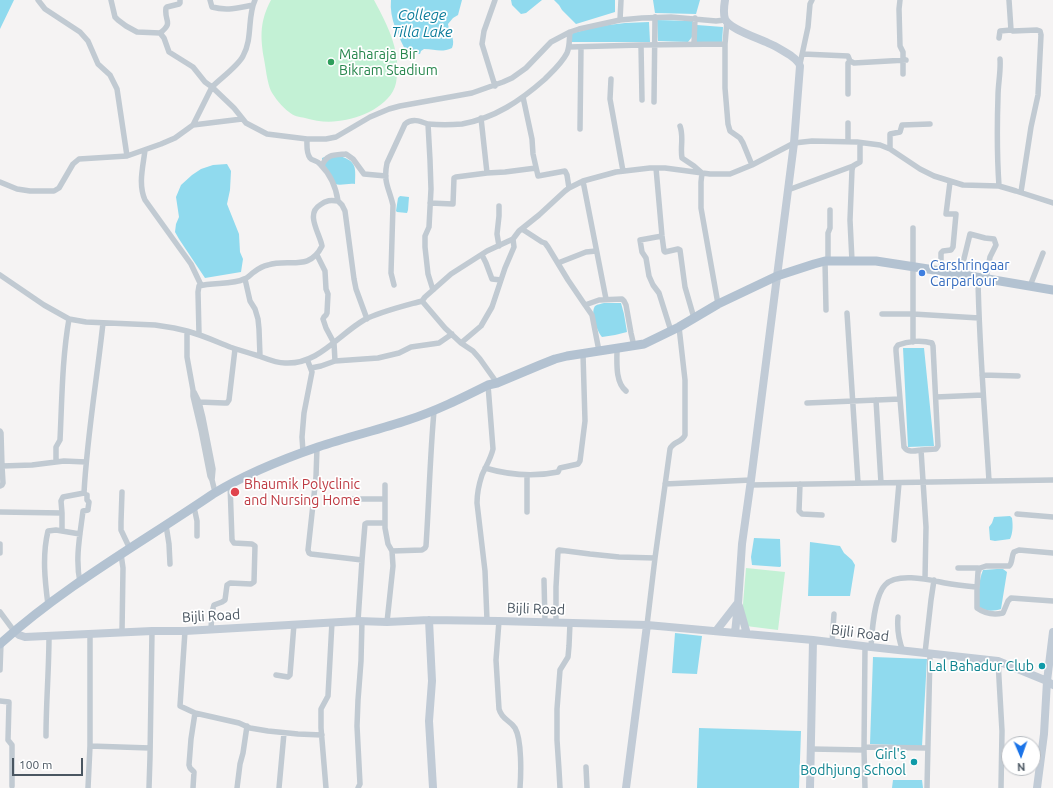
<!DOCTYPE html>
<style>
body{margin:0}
#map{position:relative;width:1053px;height:788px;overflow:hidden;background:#f5f3f3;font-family:Ubuntu,sans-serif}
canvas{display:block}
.north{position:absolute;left:1001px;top:736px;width:40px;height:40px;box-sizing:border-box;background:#fff;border:1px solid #b7bbc0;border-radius:50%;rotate:178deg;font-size:11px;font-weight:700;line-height:16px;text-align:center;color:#4a5661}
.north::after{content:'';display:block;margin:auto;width:14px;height:18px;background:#1a73e8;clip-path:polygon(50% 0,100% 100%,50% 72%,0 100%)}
.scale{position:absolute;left:12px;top:758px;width:71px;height:18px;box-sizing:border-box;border:2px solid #4a5661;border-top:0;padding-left:5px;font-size:12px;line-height:14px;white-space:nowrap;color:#4a5661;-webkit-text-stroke:3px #fff;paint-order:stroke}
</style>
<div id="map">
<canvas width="1053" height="788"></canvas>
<div class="north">N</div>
<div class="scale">100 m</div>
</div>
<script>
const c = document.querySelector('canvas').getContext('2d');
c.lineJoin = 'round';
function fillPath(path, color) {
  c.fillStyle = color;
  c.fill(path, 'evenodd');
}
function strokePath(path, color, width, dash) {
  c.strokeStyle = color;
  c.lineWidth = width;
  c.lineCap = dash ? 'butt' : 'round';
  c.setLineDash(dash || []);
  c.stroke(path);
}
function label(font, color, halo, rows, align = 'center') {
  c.font = font + ' Ubuntu,sans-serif';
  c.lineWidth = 3.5;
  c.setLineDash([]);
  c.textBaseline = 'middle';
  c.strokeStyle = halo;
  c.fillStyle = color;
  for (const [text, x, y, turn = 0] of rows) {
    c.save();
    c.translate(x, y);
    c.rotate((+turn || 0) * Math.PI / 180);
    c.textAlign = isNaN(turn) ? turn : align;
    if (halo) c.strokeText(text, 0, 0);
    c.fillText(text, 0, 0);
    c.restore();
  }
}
fillPath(new Path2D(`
 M271,0H374C388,26 402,53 396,83C391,106 359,119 338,121C327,123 316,121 305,118C300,117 293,116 289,112C282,107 275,98 271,91C267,82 266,69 264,59C260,36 260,21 271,0Z
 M746,568L785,572L778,630L746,626L742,616Z`), '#c3f1d5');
fillPath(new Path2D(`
 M0,0H14L0,29Z
 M391,0H462L458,15L453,18L448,24C449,33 456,39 452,48C441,53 435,49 424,49L421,51L420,54L407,53C399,37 389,19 391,0Z
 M511,0H542L526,13L521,14L512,5Z
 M554,0H615V12L576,24L562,10L559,5Z
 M653,0H700L696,14L655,13Z
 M657,20L693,21L692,37L688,42L658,41Z
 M649,22L650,42H572L570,37L573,33L600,26L625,23Z
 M697,25L723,27L722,42H694Z
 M337,155C356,161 356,165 355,184C348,183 341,186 335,184L322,162V158L327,156Z
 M227,164L231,171L230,190L227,204L239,234L240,252L243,259L241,272L205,278L179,239L175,232L176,224L179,217L176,197L181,185L192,175L201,169L213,165Z
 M400,196L409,197L408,210L407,213L397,212L396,211L398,198Z
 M604,303H621L624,314L627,332L615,335L602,337C597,331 590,313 595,306C598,304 601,304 604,303Z
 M903,348H924L934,446L908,447Z
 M1010,516L1012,518C1013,525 1013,533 1010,539L995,541L990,540L989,527L992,523L994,517Z
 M754,538L780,539L781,566L780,567L752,565L751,557Z
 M810,542L840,546L844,553L852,560L855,565L850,596H808Z
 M997,569H1003L1007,572L1001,609C994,611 986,612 979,607C979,594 978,582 983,570Z
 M675,633L702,636L697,674L672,673Z
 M873,657L927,659L922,746L870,744Z
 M699,728L801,731L799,788H697Z
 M893,780H922L923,788H892Z`), '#90daee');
strokePath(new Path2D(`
 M38,0L45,9L80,32L88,41L98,64L110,75L117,89L127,156
 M210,0L212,7C226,11 239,8 253,5
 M255,0C247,17 253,38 243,56C238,66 221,78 212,87L234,108L246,123L267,134L307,139H326L336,137L370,117L389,109L400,106L472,93L503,82L512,78L526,68L551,42L570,32L579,29L620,20L642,18L671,17L716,21L725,20
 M495,0L484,31L482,44L495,86
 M900,0L899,9L900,46L903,52V74
 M1009,0L1011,30L1013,31L1037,30L1040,31L1041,35L1038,95L1031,127L1021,192
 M620,20L621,0
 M727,21L725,44V88L728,124L730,131L740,138L743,143L752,165
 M160,33C174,22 164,22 166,8L167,7L179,4L180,3V0
 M999,38L1000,31L1011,30
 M694,44L695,18
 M641,45L642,100
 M569,47L641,45L725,44
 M803,54L848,56L850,61L854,63L906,60
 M800,64L808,27L810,4L812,0
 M611,79L610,99L623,171
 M848,94V63L850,61
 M523,97L532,139L533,154L538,176L565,171L567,175L569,188
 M654,102L655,17
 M848,123V142
 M428,124C439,125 450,125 462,124C495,118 520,101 545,79C553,71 562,63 567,53C570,46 569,39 570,32
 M193,125L242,119
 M680,126C684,137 680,147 682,158L694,166L702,173L701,182V208L718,304
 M580,129L581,47
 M307,139C307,144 306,153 310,158C312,161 317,160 320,164C330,174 336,187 338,201
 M890,149V134L900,132L902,125L930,124
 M145,150C143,167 138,184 145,200L191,264L201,285
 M322,166C326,154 334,155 346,154L353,159L364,174L386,176
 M656,168L662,236L664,251L665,252L678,249L680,250L685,287L694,318
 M487,173L505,172L536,168
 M583,181L606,299
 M0,182L17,189L30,191H54L59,188L73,164L79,159L127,156L161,144L175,138L193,125L212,87L205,82L193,67L169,52L164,38L160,33L137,32L126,26L118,20L115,17L111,0
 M999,186C997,157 997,126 998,96C998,84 1001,71 1000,59
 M788,190L853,166
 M430,203L453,204L454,178L456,177L487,173L481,118
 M499,206V216L497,234L499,246
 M913,228V342
 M522,229L542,242L545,243L548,247L568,280L585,305
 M662,236L640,240L642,252L646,258L649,276L653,285L659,293L671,331
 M317,255L325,271L326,289L328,294L327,313L326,315L324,317L323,319L326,328L334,343L335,361
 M482,255L486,263L492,279L501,280
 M825,261L826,310
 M828,261V233L830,228V210
 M852,261L850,220L852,170L853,166L860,162V143
 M558,263L586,252L596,251
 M941,271V253L943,251L951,250L953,247L956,214H946L950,182
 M0,275L44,305L69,319L86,322L155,325L174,328L187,331V357L193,390V396L201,430L210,476L212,480
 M960,275L970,234L985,238L994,239L996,245L990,257L986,279
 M978,278C979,346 985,413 989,481
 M245,279L250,301L255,309L258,319L259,329L260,356
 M394,285L391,273L393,205C389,188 383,182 387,163L405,124C412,118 420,121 428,124L430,160L431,189L429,227L425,236V247L428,274L433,290
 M1030,286L1043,253
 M422,301L445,328L461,343L473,351L480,359L497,383
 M847,313L858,483
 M882,314H913L979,318
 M187,331C202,335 215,341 230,347C239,350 249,353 259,356C267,359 276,363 285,363C318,365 338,335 364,320C379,312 404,306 422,301L425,297L451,274L487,251L513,239L519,231L539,215L565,191L569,188L583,181L616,172L650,168H665L710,174H730L752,165L794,143L812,141L857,142L880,145L890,149L920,169L934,176L963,185L999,186L1016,191L1053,203
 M199,334L198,292L199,286C212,282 233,285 244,279C248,278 251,274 254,272C258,269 263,266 268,265C289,258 309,272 322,246C320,234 305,214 320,205C326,200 331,200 338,201L342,205L345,211L354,279L356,289L367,319
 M461,343L481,326L492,307L505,268L514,247L513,239
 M617,349C617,362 615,382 626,391
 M599,351L592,315L585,305L599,300L622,299L624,301L626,305L631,333L634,346
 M311,368L321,366L335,361L378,358L399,353L411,347L439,343L452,334
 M982,375L1018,376
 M194,392L199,402L203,418L213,469L212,480L215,492
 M936,397L983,395
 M876,400L881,483
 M199,402L224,403H227L229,400L235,349
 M807,403L900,399
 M0,431L1,433L2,466L32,465L64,461L86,462
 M317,447L316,477L308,550L309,553L311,554L362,560L358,621
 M921,450C915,451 908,453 904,447L896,351V348L898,345C908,341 922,340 932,343L933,346L938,446L936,449L921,450L926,527L925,579
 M303,452L302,437L304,413L312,372L307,359
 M56,462V447L60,440C62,400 62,359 69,319
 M485,468C509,475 534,477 558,472L560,468L578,464L580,461L585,421L583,354
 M527,475V512
 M665,484L751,480
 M800,484L799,511L802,514L822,515
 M385,485V528L388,544L392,551L393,566L387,622
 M750,485L1053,480
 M0,486L2,485L3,483L2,466
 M122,492L121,522V530L130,549
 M349,499H385
 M194,507L197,521V536
 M0,512L62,513L61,501L63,497L84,493C87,436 97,379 103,323
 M62,513V531
 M1017,514L1053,517
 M166,525L169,544L170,564
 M894,540L899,483
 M0,544V553
 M392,551L422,550L425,548L426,546C429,501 430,456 434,411
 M121,554L123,568L122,632
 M362,560L365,524L367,523H385
 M958,568H978L979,569
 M544,580L545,622
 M80,582C75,559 80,535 83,511L88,510V509L89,502L87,500V495
 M977,588L978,572L980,568L986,566H1009C1013,563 1011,556 1014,552L1019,550L1053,553
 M48,605C45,581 42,556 48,531L56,530L80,534
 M0,612L14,631
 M898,617C897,629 898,639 903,651
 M487,620L485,571L477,503C477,494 479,484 482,475C486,466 491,458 493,449L488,385
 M499,621L496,660L499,709C502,720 510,720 515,728C522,740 521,774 520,788
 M556,622V587L558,551L559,550L590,554L619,557L655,558
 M647,625L655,558L670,449C673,441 682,443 685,435V380L679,327
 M211,629L212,612L214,605L222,602L225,600L227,585L230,583L251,584L254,582L255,546L252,544L234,543L232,540L230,484
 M185,631L180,706L195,713
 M832,643L834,614
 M871,647C872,631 874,597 885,585C897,572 930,580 945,583C955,585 965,586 976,587L977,590V608C984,613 994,615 1003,613L1008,601L1011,598L1053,601
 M925,653L931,600L934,580
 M998,661L1002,731L1001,788
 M0,670L1,643
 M276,675L288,677L290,675L294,624
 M0,701L9,702L8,740L12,745V786
 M46,736C46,703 49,669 49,636
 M90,746L150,748
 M864,747L927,748
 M811,749L864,750
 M586,767L587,788
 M88,788L90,746V634
 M149,788L150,757L152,631
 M193,788L194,772L190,768L189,765L191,739L195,713L239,723L250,728L268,731L298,734L322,735
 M237,788L240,764L243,753L247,726
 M279,788L284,733
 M326,788L321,728V709L328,696L332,622
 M358,788L360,784L357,726L358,700L361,661L362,621
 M560,788L559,770L557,740V709L560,670L568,657L569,646L570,623
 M865,788L864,750L865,647
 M927,788L930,653`), '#c1cad2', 5.5);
strokePath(new Path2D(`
 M725,0C724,6 723,13 725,19C729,29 758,38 768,43C776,46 783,51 790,55C794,58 799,61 800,66L794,143L751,480L742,544L738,604L735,633
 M739,606L747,634
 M429,620L432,681L429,721L433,788
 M14,631L19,635L25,637L152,631H185L358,621L387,622L429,620L499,621L647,625L813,640L871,647L998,661L1047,681L1053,685
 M716,631L737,604
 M626,788L647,625
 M810,788L813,640
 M1037,788L1044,734L1047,681L1053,632`), '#c1cbd6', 8);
strokePath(new Path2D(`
 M0,644C64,586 141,543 213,494C244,475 283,459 318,447C347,437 378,430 408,420C436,411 462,398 488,385L497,383L540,365L555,359L567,356L644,344L679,327L718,304L777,276L814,264L825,261H876L941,271L1053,290`), '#b3c2d1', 9);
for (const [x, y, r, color] of [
 [331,62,4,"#2e9e5b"],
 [922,273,4,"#3f7fe0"],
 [235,492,5,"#e0444e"],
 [1042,666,4,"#0f9aa8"],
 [914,762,4,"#0f9aa8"]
]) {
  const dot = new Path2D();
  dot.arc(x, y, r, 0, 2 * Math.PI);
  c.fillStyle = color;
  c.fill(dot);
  strokePath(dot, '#fff', 1.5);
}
label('14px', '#27864d', '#fff', [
 ["Maharaja Bir",339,54],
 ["Bikram Stadium",339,70]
], 'left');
label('14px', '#366cbe', '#fff', [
 ["Carshringaar",930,265],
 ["Carparlour",930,281]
], 'left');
label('14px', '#be3a42', '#fff', [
 ["Bhaumik Polyclinic",244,484],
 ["and Nursing Home",244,500]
], 'left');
label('14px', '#4a5661', '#fff', [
 ["Bijli Road",536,609,2],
 ["Bijli Road",211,616,-3],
 ["Bijli Road",860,633,7]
]);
label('14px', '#0d838f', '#fff', [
 ["Lal Bahadur Club",1034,666],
 ["Girl's",906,754],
 ["Bodhjung School",906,770]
], 'right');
label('italic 15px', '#0c7c9b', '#fff', [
 ["College",422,15],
 ["Tilla Lake",422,32]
]);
</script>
